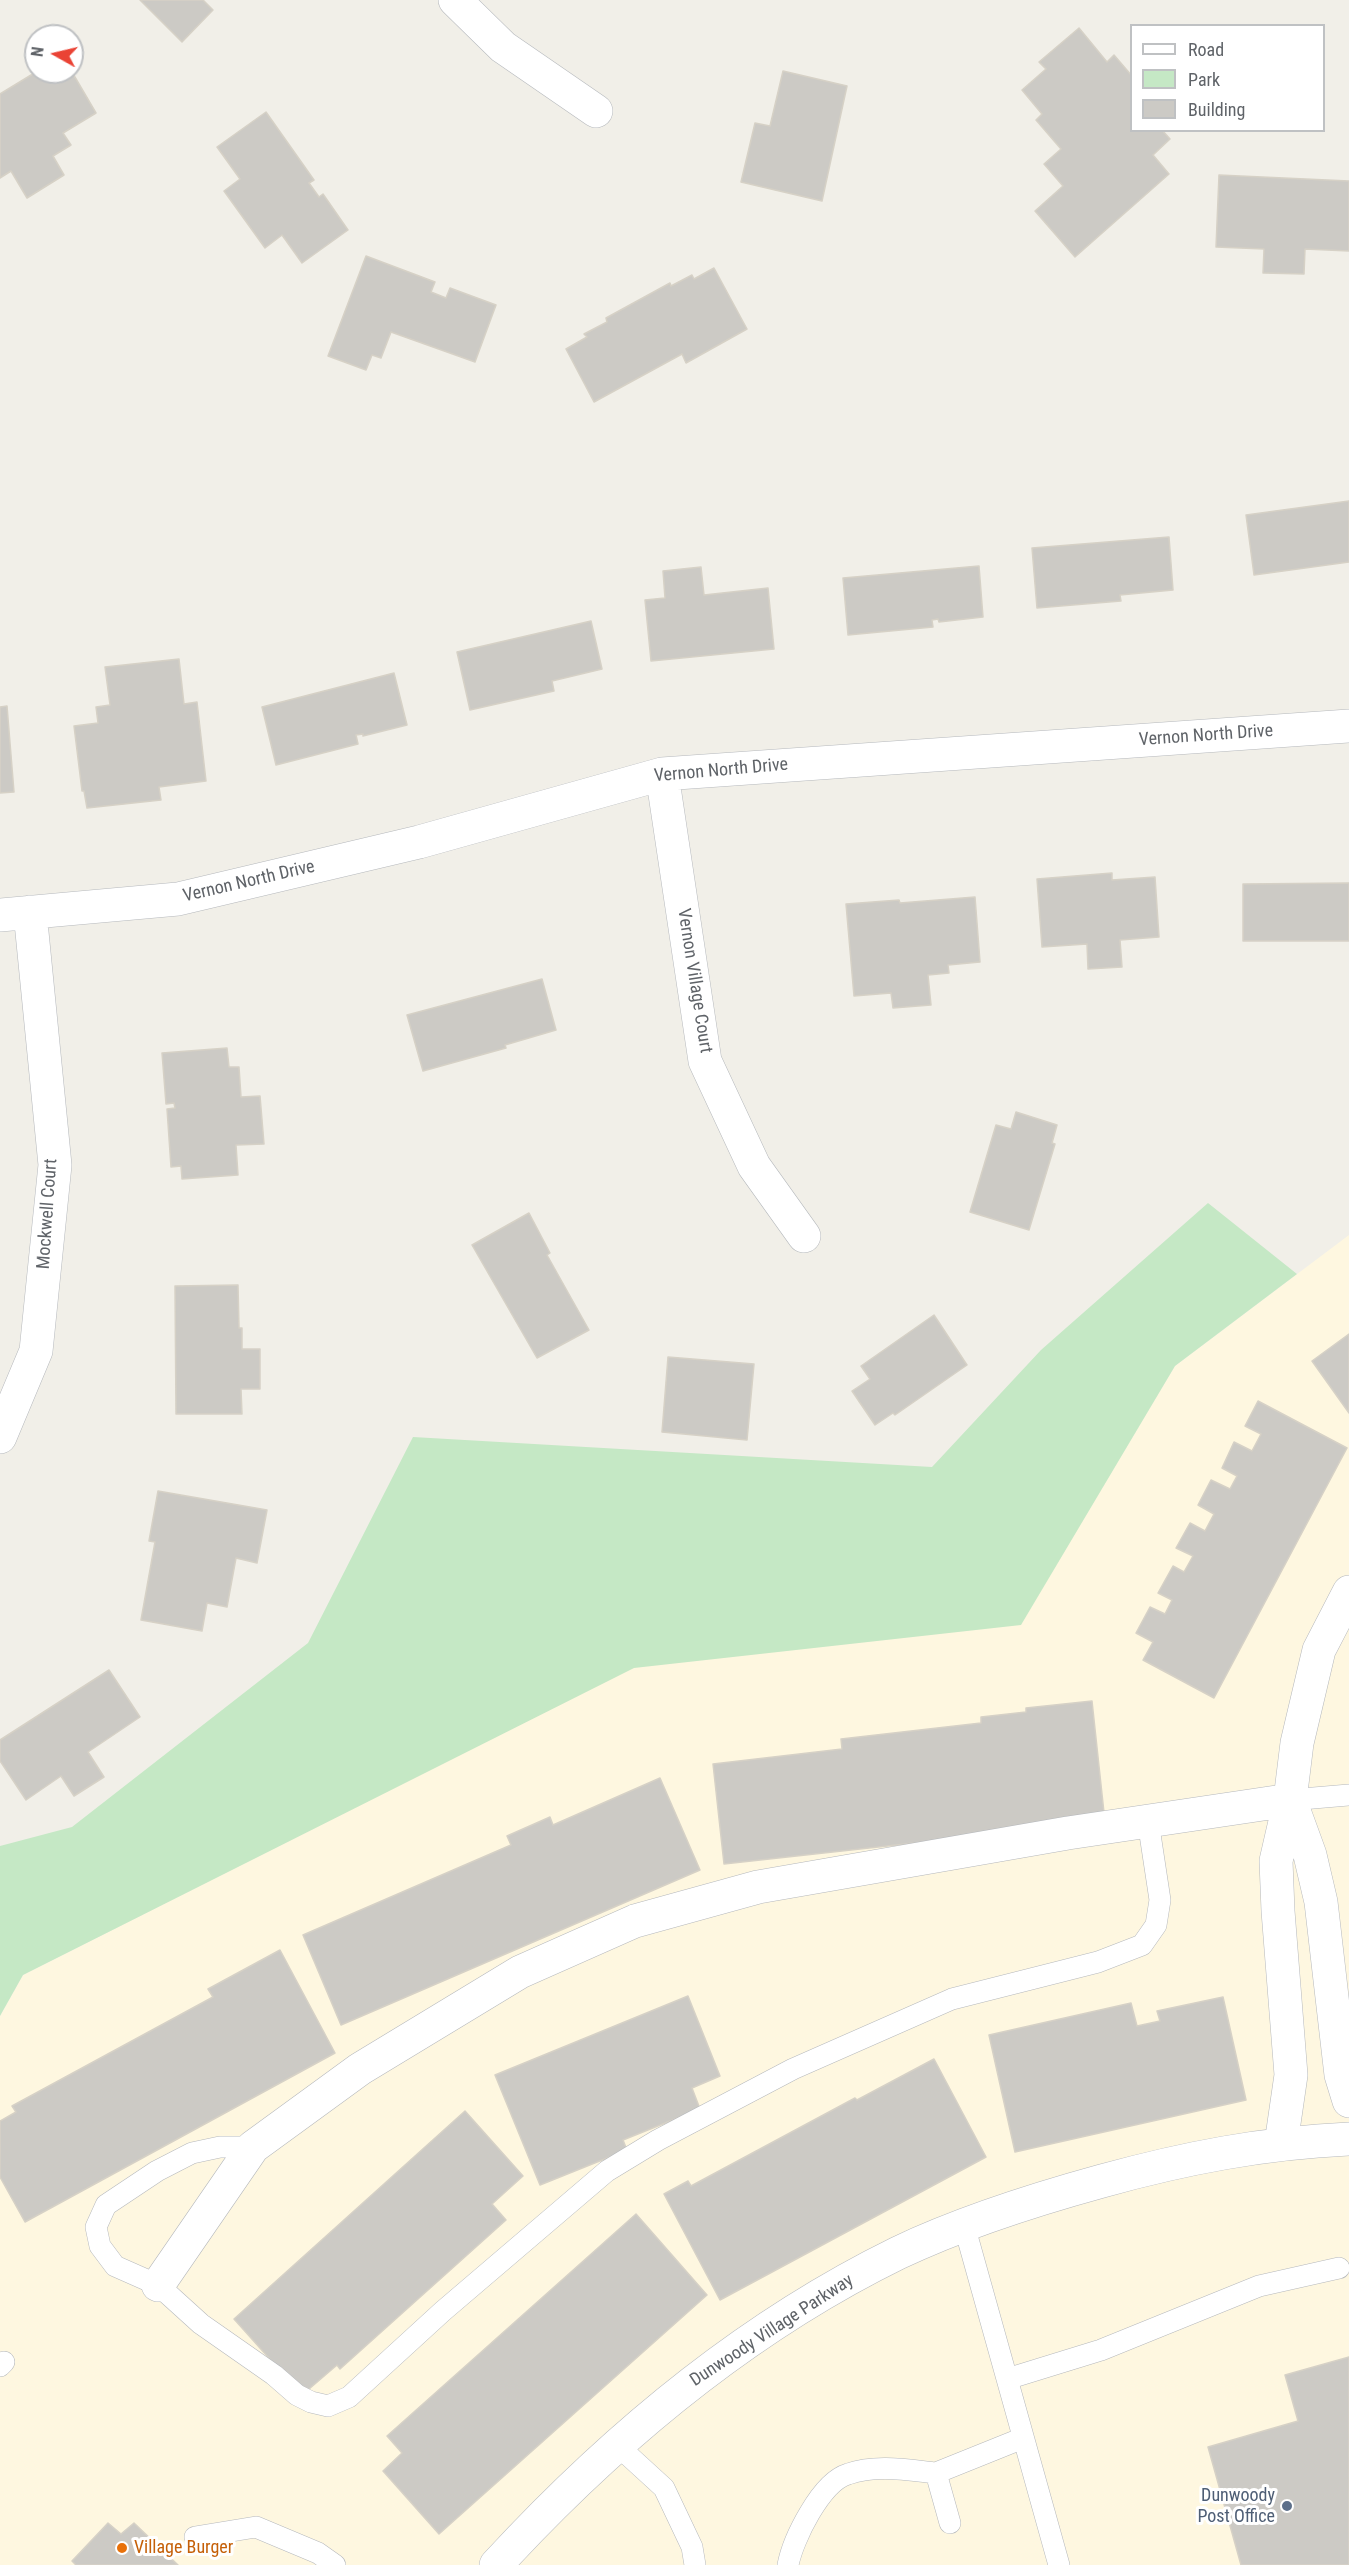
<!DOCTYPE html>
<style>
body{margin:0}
#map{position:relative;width:1349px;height:2565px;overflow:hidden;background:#f1efe8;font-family:"Roboto Condensed",sans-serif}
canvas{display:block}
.legend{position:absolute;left:1130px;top:24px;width:195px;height:108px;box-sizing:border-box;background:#fff;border:2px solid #bfc1c3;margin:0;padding:8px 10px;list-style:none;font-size:18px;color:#5f6368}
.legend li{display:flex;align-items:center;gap:12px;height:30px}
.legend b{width:30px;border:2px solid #bfc1c3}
.north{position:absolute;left:24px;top:24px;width:60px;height:60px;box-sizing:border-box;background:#fff;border:2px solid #bfc1c3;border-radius:50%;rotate:278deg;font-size:16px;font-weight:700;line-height:24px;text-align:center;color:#5f6368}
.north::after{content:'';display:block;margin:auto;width:21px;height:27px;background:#ea4335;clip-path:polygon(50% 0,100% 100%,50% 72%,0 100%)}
</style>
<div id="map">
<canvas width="1349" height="2565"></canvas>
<ul class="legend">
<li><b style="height:8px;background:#fff"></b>Road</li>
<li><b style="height:16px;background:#c5e8c5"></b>Park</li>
<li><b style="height:16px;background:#cccac5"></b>Building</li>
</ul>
<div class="north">N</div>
</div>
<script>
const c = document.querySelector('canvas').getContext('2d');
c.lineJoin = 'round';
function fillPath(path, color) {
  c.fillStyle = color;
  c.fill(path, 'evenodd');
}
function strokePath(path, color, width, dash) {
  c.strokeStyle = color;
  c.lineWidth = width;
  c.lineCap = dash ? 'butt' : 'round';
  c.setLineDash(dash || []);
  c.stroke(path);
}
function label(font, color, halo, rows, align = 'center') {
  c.font = font + ' "Roboto Condensed",sans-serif';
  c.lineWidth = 6;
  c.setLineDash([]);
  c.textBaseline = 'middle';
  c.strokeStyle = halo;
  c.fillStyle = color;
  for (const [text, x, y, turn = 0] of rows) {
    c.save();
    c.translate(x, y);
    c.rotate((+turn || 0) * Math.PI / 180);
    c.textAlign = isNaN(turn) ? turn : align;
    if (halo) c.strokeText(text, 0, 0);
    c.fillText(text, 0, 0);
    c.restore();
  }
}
fillPath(new Path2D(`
 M1349,1235V2565H0V2016L23,1975L634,1667L1021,1624L1175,1366Z`), '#fef7e0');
fillPath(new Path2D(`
 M1208,1203L1297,1274L1175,1366L1021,1625L634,1668L23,1975L0,2016V1846L72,1827L308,1643L413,1437L932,1467L1041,1350Z`), '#c5e8c5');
const building = new Path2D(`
 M140,0H203L213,10L182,42Z
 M1079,28L1107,62L1114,55L1132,76V130H1162L1170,139L1153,155L1169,174L1075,257L1035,211L1063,186L1044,164L1061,149L1036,120L1042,114L1022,90L1046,69L1039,62Z
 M783,71L847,86L822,201L741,182L755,123L770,126Z
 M36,72H72L96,113L63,133L71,145L53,156L64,175L27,198L11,171L0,178V94Z
 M266,112L314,180L309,183L319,197L323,194L348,230L302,263L282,235L265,248L224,191L240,179L217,147Z
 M1219,175L1349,181V251L1305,249L1304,274L1263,273L1264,249L1216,247Z
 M366,256L435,282L431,292L446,298L450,288L496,305L475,362L391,332L381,358L372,355L366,370L328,356Z
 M714,268L747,329L686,363L682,354L594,402L566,349L587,337L584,334L607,322L606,318L670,283L671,286L692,275L694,279Z
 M1349,501V562L1254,575L1246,515Z
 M1169,537L1173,590L1120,595L1121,601L1037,608L1032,548Z
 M979,566L983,617L939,622L938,619L932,620L933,627L848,635L843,578Z
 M701,567L704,595L768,588L774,649L651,661L645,600L665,598L663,571Z
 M591,621L602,669L552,681L554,691L470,710L457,652Z
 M179,659L184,704L197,702L206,781L159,787L161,800L87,808L84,791H82L74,726L98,723L96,707L110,705L105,667Z
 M394,673L407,725L363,736V734L356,735L358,744L276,765L262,707Z
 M7,706L14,792L0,793V707Z
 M1112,873V880L1155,877L1159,937L1120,940L1122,967L1088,969L1087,944L1042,947L1037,879Z
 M1349,883V941H1243V884Z
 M975,897L980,962L948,965L949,973L928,975L931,1005L893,1008L891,993L854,996L846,904L899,900L900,903Z
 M542,979L556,1030L505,1045L506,1048L423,1071L407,1015Z
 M227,1048L229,1067H239L241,1097L260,1096L264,1144L236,1145L238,1175L182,1179L181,1166L171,1167L167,1109L175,1108L174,1103L166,1104L162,1053Z
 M1016,1112L1057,1125L1052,1143L1055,1144L1029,1230L970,1212L996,1125L1011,1129Z
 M529,1213L550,1253L547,1255L589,1330L537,1358L472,1245Z
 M238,1285L239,1328H242V1349H260V1389H241L242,1414H176L175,1286Z
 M934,1315L967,1365L895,1415L893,1413L875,1425L852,1391L870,1379L861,1366Z
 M1349,1334V1413L1312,1361Z
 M668,1357L754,1364L747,1440L662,1432Z
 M1258,1401L1347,1448L1214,1698L1143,1660L1153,1642L1136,1633L1150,1607L1165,1614L1172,1600L1158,1593L1173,1566L1184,1572L1193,1556L1176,1548L1190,1523L1205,1531L1214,1514L1198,1505L1211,1480L1230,1489L1237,1476L1222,1468L1234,1442L1252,1451L1261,1434L1245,1426Z
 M158,1491L267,1510L257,1563L236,1558L227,1607L207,1603L202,1631L141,1620L155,1542L149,1541Z
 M109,1670L140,1717L88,1752L104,1777L74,1796L61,1776L26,1800L0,1761V1740Z
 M1092,1701L1105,1822L724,1864L713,1764L842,1749L841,1739L981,1723V1717L1026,1712V1708Z
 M660,1778L700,1870L341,2025L303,1935L511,1845L507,1836L550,1817L553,1825Z
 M280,1950L335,2053L25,2222L0,2177V2121L16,2112L12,2106L213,1997L208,1989Z
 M688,1996L720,2076L692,2088L700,2109L623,2140L627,2150L540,2185L495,2075Z
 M1223,1997L1246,2100L1015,2152L989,2035L1131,2003L1137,2026L1160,2021L1157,2011Z
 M934,2059L986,2157L720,2300L664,2194L688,2181L691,2186L855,2098L857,2100Z
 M465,2111L523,2176L492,2204L506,2220L340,2369L337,2365L302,2395L234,2319Z
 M636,2214L707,2295L439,2534L383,2471L402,2453L387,2436Z
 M1349,2357V2565H1241L1208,2447L1298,2421L1285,2375Z
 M108,2523L121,2534L134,2523L178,2565H76L72,2561Z`);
fillPath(building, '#cccac5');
strokePath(building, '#d6d1c6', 1.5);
const service = new Path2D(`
 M1290,1800L1349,1795
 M253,2147H220L192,2153L157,2171L106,2205L96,2227L100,2246L115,2266L158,2285L201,2324L274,2375L297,2395L311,2402L328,2406L349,2397L443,2311L607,2171L658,2140L793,2069L952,1999L1098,1962L1142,1945L1156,1925L1160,1900L1148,1821
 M964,2225L1059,2565
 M0,2366L4,2362
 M1007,2379L1101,2350L1259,2286L1339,2268
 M617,2445L664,2488L692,2547L695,2565
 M950,2523L936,2473L1023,2438
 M195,2537L256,2527L318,2553L335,2565
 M788,2565C793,2539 821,2482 848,2474C876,2464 908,2470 936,2473`);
const minor = new Path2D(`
 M455,0L503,47L596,111
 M662,774L705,1061L754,1166L804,1236
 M0,915L178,899L419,842L662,774L1349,726
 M0,1437L36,1351L55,1165L30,912
 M1290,1800L1310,1855L1321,1902L1341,2075L1349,2101
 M1281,2144L1291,2075L1278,1911L1276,1861L1290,1800L1297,1743L1319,1650L1349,1592
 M158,2285L253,2147L360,2069L520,1972L635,1921L758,1887L1068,1833L1290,1800`);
const tertiary = new Path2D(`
 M496,2565C611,2440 745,2328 898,2253C963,2222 1033,2200 1102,2181C1185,2158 1263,2143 1349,2139`);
strokePath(service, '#b5b8bc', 22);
strokePath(minor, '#b5b8bc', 34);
strokePath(tertiary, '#b5b8bc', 34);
strokePath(service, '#fff', 21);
strokePath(minor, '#fff', 33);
strokePath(tertiary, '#fff', 33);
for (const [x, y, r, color] of [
 [1287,2506,6,"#5c6f8a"],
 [122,2548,6,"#e8710a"]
]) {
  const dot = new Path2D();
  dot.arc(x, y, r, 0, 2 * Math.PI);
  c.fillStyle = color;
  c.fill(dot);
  strokePath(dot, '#fff', 2);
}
label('18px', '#5f6368', '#fff', [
 ["Vernon North Drive",1206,736,-4],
 ["Vernon North Drive",721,771,-5],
 ["Vernon North Drive",249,882,-13],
 ["Vernon Village Court",694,981,81],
 ["Mockwell Court",48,1214,-86],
 ["Dunwoody Village Parkway",772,2331,-33]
]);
label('18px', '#4e5e75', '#fff', [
 ["Dunwoody",1275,2496],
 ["Post Office",1275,2517]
], 'right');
label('18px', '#c56008', '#fff', [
 ["Village Burger",134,2548]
], 'left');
</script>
